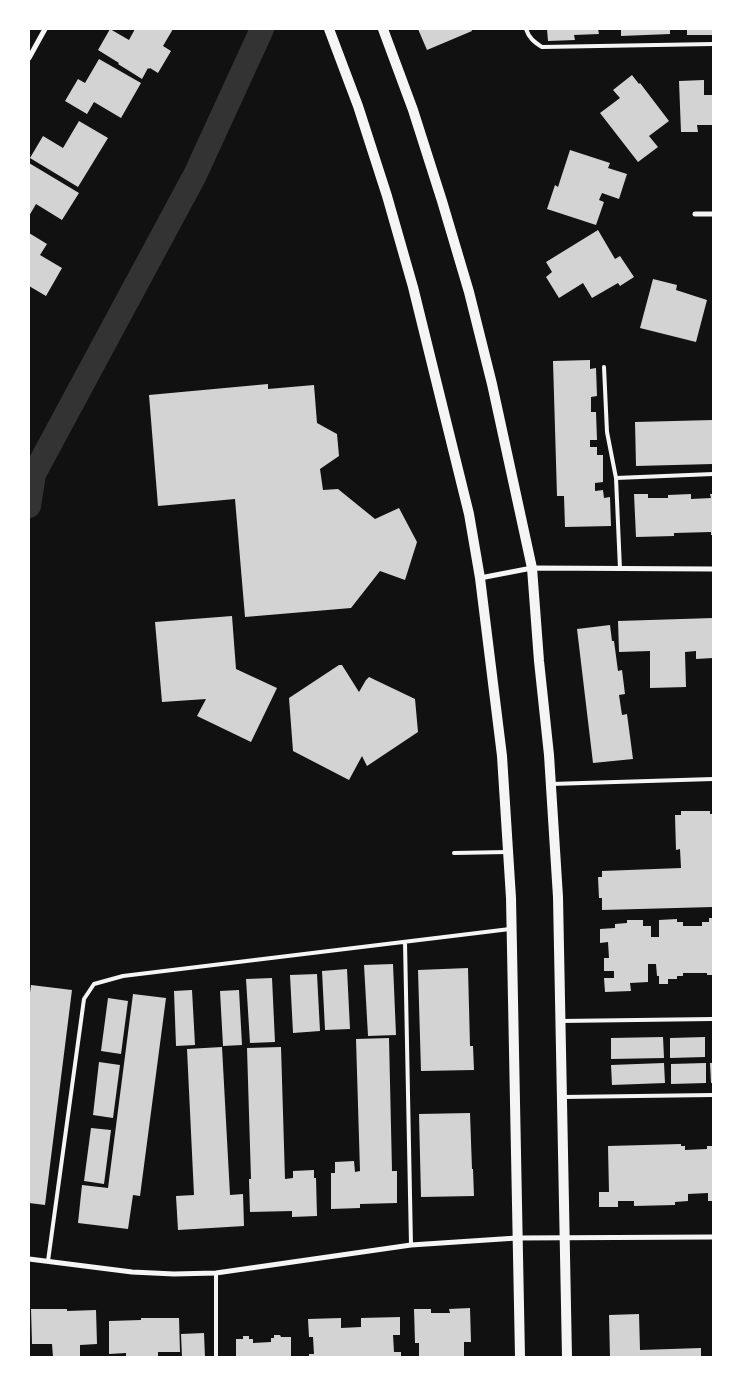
<!DOCTYPE html>
<style>
body{margin:0}
#map{position:relative;width:742px;height:1386px;overflow:hidden;background:#111;font-family:Arial,sans-serif}
canvas{display:block}
.frame{position:absolute;inset:0;border:30px solid #fff;pointer-events:none}
</style>
<div id="map">
<canvas width="742" height="1386"></canvas>
<div class="frame"></div>
</div>
<script>
const c = document.querySelector('canvas').getContext('2d');
c.lineJoin = 'round';
function strokePath(path, color, width, dash) {
  c.strokeStyle = color;
  c.lineWidth = width;
  c.lineCap = dash ? 'butt' : 'round';
  c.setLineDash(dash || []);
  c.stroke(path);
}
function fillPath(path, color) {
  c.fillStyle = color;
  c.fill(path, 'evenodd');
}
strokePath(new Path2D(`
 M29,506L34,474L195,175L262,29`), '#333', 24);
fillPath(new Path2D(`
 M110,29L129,40L135,29H173L163,46L171,51L158,73L150,68L149,69L148,68L142,79L118,64L119,63L98,50Z
 M418,29H471L472,31L427,50Z
 M547,29H598L599,34L574,35L575,40L548,41Z
 M621,29H670V34L621,36Z
 M687,29H713V35H687Z
 M99,59L141,83L121,118L94,102L87,114L65,101L78,79L85,83Z
 M632,75L639,84L640,83L669,121L649,136L658,147L638,162L600,113L620,98L613,90Z
 M704,80V95H713V125H697L698,132H681L679,81Z
 M79,121L108,138L78,187L30,158L43,136L63,148Z
 M570,150L610,163L608,168L627,174L619,199L602,193L599,200L604,202L596,225L547,209L555,185L558,187Z
 M29,163L79,193L62,220L36,204L29,216Z
 M598,230L615,259L620,256L634,277L620,286L618,283L592,298L583,283L559,298L546,277L552,272L546,262Z
 M29,233L47,244L40,255L62,268L46,296L29,286Z
 M653,279L677,285L676,290L707,300L696,342L640,328Z
 M590,360V369L596,368L597,396L591,397V412H596L597,440H590V447H597V455H603V482L595,483V491L603,490L604,498L610,497L611,526L565,527L564,496H557L553,361Z
 M268,384V389L314,385L317,423L337,434L339,456L320,469L323,490L338,489L375,519L399,508L417,542L405,580L380,571L351,608L245,617L235,499L158,506L149,395Z
 M713,420V464L636,466L635,422Z
 M634,494H648V498H668V495L691,494V499L711,498L710,494H713V535H711V532L674,533V536L636,537Z
 M232,616L236,669L277,688L251,742L197,716L206,699L162,702L155,622Z
 M713,618V658L696,659V651L685,652L686,687L650,688V651L619,652L618,621Z
 M610,625L612,641H614L618,671L622,670L625,694L619,695L622,715L627,714L633,759L593,763L577,629Z
 M339,665H342L359,692L366,680L369,677L415,699L418,732L367,766L362,756L349,780L293,751L289,698Z
 M681,811H710V814H713V907L602,910V898H599L598,877H602V871L681,868L680,849L676,850L675,815H681Z
 M709,918H713V975H707V973H683V976H677V979H668V984H659V976H657L656,964H648V982L630,983L631,991L605,992L604,978H614V971H604V958H609L608,942L600,943V929L615,928V924L627,923V920H643V926H651V937H659V920L677,919V922H683V926H702V922H709Z
 M393,964L396,1035L368,1036L364,965Z
 M468,968L470,1046H473L474,1070L421,1071L418,970Z
 M347,969L350,1029L325,1030L322,971Z
 M317,974L320,1031L293,1033L290,975Z
 M272,978L275,1042L250,1043L246,979Z
 M31,985L72,990L45,1205L29,1203V1000Z
 M192,990L195,1045L176,1046L174,991Z
 M239,990L242,1045L223,1046L220,991Z
 M133,994L166,998L140,1196L133,1195L128,1229L78,1223L82,1185L108,1188Z
 M108,998L128,1001L121,1054L101,1051Z
 M663,1037L664,1058L611,1059V1038Z
 M705,1037V1057L670,1058V1038Z
 M389,1038L392,1171H397V1203L360,1204V1208L331,1209V1173H335V1162L354,1161L355,1172L360,1171L356,1039Z
 M222,1047L230,1195L243,1194L244,1226L178,1230L176,1196L194,1195L187,1049Z
 M281,1047L285,1179L293,1178V1171L314,1170V1178H316L317,1216L292,1217V1211L250,1212L249,1179H251L247,1048Z
 M99,1062L120,1065L113,1118L93,1115Z
 M664,1063L665,1083L612,1085L611,1065Z
 M706,1063V1083L671,1084V1064Z
 M710,1063H713V1083H711Z
 M470,1113L472,1169H473L474,1196L421,1197L419,1114Z
 M91,1128L111,1130L104,1184L84,1181Z
 M681,1144V1146H685V1150L707,1149V1146H713V1201H708V1193L688,1194V1201L675,1202V1205L634,1206V1201H618V1207H599V1192H609L608,1146Z
 M470,1308L471,1342H464V1357H419V1343H415L414,1309H431V1313H450L449,1309Z
 M31,1309H67V1311L96,1310L97,1344L80,1345V1357H53L52,1344H32Z
 M639,1314L640,1350L701,1348V1357H610L609,1315Z
 M400,1317V1335H393L394,1352H401V1357H309V1354H314L313,1337H309L308,1319L341,1318V1328L361,1327V1318Z
 M141,1318H179L180,1352H158V1357H126V1353L109,1354V1321L141,1320Z
 M204,1333L205,1357H182L181,1334Z
 M274,1335H280L281,1337H291V1357H236V1339H243V1336H249V1339H253V1343L271,1342V1338H274Z`), '#d3d3d3');
strokePath(new Path2D(`
 M526,29C529,38 534,42 542,47L713,44
 M604,367L607,432L616,478L620,569
 M616,478L713,474
 M551,784L713,779
 M454,853L507,852
 M405,942L411,1245
 M561,1021L713,1019
 M562,1097L713,1095
 M48,1261L84,999L94,984L123,976L510,929
 M216,1273V1357`), '#f5f5f5', 4);
strokePath(new Path2D(`
 M29,58L45,29
 M695,214H713
 M480,578L532,568L713,569
 M29,1259L132,1272L174,1274L216,1273L411,1245L517,1238L713,1237`), '#f5f5f5', 5);
strokePath(new Path2D(`
 M329,29L358,106L387,196L413,287L469,514L480,578L502,756L511,898L520,1357
 M383,29L413,110L442,201L469,292L492,384L532,568L539,661L549,755L558,897L567,1357`), '#f5f5f5', 10);
</script>
